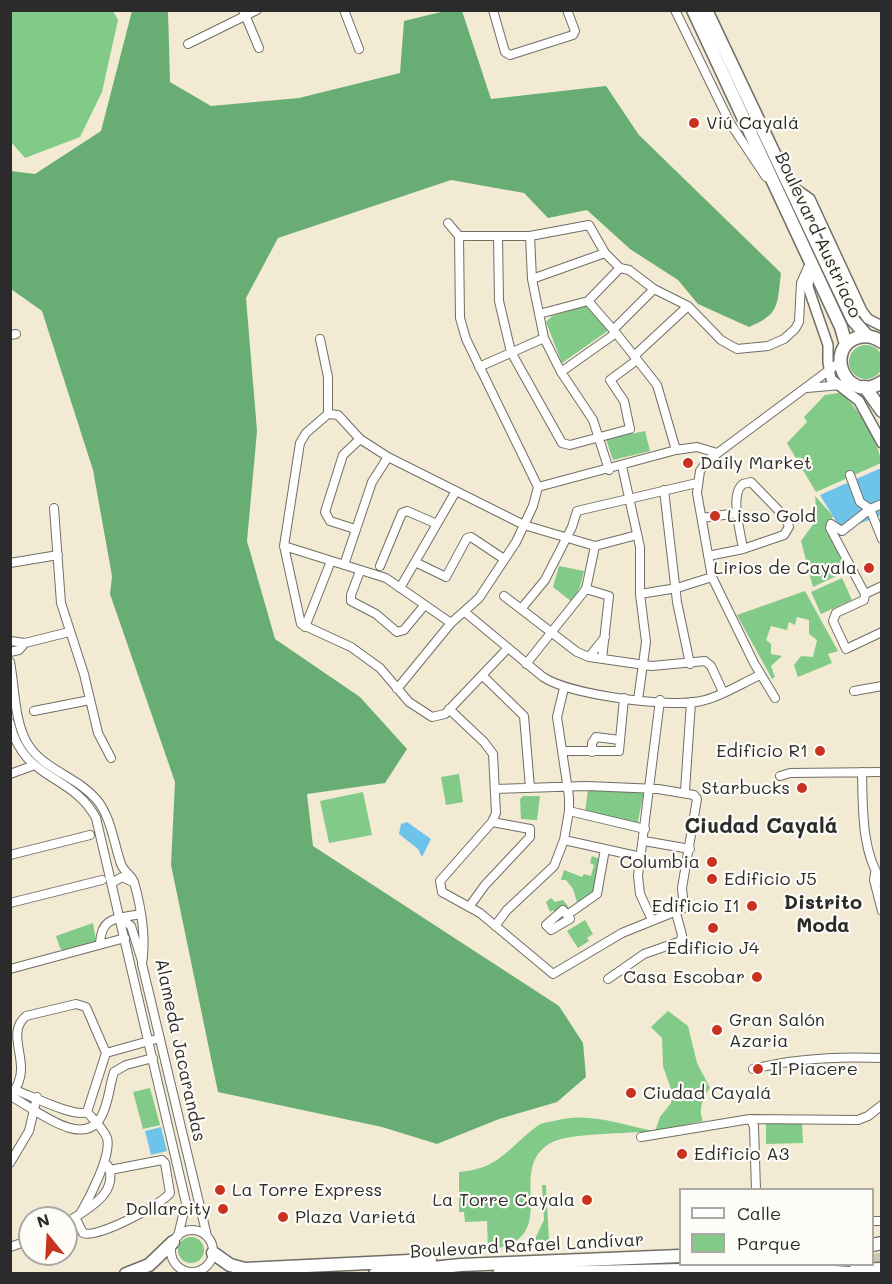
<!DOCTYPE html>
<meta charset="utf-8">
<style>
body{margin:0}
#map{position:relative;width:892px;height:1284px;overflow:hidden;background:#f2ead3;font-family:Mali,sans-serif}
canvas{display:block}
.frame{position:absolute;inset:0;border:12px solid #2b2b2b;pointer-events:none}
.legend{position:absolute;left:679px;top:1188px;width:195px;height:78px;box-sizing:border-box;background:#fdfcf7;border:2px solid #a9a8a5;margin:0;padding:8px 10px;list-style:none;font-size:18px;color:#2b2b2b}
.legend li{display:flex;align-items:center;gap:12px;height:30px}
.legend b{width:30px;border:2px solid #a9a8a5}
.north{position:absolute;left:18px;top:1206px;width:60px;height:60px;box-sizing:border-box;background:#fdfcf7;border:2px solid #a9a8a5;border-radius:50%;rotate:342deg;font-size:16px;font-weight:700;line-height:24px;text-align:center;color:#2b2b2b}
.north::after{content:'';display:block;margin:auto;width:21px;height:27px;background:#c8321e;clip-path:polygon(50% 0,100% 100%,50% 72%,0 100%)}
</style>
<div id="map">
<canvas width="892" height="1284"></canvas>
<div class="frame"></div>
<ul class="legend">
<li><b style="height:8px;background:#fff"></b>Calle</li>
<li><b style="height:16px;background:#81ca87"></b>Parque</li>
</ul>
<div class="north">N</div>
</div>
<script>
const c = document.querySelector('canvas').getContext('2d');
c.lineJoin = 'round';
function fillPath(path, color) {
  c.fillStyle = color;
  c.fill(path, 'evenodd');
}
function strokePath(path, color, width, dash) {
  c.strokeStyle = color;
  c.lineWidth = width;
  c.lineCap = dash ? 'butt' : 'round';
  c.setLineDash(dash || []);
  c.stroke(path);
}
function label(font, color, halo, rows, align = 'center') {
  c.font = font + ' Mali,sans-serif';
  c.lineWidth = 4.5;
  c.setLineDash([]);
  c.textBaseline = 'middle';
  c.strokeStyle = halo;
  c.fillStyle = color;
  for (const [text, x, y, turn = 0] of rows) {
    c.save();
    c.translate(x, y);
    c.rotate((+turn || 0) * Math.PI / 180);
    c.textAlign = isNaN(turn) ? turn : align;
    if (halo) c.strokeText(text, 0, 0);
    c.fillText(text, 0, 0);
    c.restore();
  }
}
fillPath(new Path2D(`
 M11,10L113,11L118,20L102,92L80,137L25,158L11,142Z
 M587,305L609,330L562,363L546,322L552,316Z
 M849 362a17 17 0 1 1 34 0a17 17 0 1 1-34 0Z
 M839,393C855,401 881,445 881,463L816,492L787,443L807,422L804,417L825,395Z
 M645,431L650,451L613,460L606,439Z
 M815,496L833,516L827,531L847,571L813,587L801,541L817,519Z
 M559,566L584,571L580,587L572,602L553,587Z
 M842,578L852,600L821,614L811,592Z
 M805,591L838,651L828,654L832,663L798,677L794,665L801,656L813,657L817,640L809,634V620L797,617L795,625L789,622L787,630L771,626L766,640L771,644V654L782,656L771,666L775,677L772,679L737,615Z
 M459,774L463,802L446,805L441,777Z
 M588,789L644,792L638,821L640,824L585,812Z
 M363,792L372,835L329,843L320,801Z
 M523,796H540L537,820L521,819L520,799Z
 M592,856L602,860L596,891L570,910H567L563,906L555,912L553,910L550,912L546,902L551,898L555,902L563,900L569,908L577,902L573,889L566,880H561L564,870L582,877L584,874L591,876L594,865L590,863Z
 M585,920L593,934L587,938L589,941L578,948L567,931Z
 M93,923L96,941L63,951L60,948L56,936Z
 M668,1011L688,1026L697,1063L710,1088C702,1098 698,1110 703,1121C687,1124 670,1129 654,1131C629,1134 567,1132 549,1144C504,1172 566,1240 488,1250L487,1221L465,1222L464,1212H459V1172C499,1169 508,1148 536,1127C540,1123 548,1122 554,1121C589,1111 620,1125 655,1131L660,1117L671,1103L672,1092L663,1066L662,1038L651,1027Z
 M150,1088L160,1125L143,1129L133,1092Z
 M802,1121L803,1143L766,1144V1122Z
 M542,1185H546L549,1240L556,1242L533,1243L544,1220Z
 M178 1250a13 13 0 1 1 26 0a13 13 0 1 1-26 0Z`), '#81ca87');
fillPath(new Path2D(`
 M132,11H168L170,82L211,106L299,98L400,73L404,21L445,11H462L491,99L606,86L639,135L781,273C777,305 780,314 749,327L698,304L678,280L630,249L587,210L548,218L524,193L451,180L278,238L246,298L257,431L247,541L275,639L360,697L407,749L385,783L307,794L313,846L559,1006L583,1043L586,1077L557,1102L499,1119L437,1144L382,1127L218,1092L171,865L175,782L110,594L112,576L93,470L42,311L11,289V171L35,174L101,131Z`), '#68ae74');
fillPath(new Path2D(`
 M881,468V515L842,531L820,495Z
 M407,822L431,839L422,857L418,849L399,834L401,824Z
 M161,1127L167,1151L151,1155L145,1131Z`), '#6ec3eb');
strokePath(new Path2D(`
 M872,1260L882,1259`), '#cac4b1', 12, [12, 6]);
const minor = new Path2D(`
 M243,10L259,48
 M344,10L359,49
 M493,10L505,52L510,55L573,35L575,31L567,10
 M675,10L730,123L766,177
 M188,44L257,10
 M459,236H530L589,225L605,253L620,268L629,270L654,289L688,306L721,340L737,349L768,346L784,339L795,329L799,322L801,283L808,267
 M498,236L499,301L511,352L562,443L570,445L630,429L624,401L610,380L637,360
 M530,236L532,279L544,338L561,372L593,420L609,470
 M532,279L605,253
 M588,301L616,333L657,385L676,450
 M539,314L588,301L620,268
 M613,330L654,289
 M10,335L16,334
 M320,339L328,377V414
 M634,356L688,306
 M479,367L544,338
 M561,372L616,333
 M807,388L841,385
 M622,466L640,547V594L646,642L638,700
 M850,475L860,502L870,509L842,531L831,524L830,528L865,594
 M751,482L785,517L789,527L784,535L743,549C741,534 729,494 743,484Z
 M538,487L676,450L697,447L717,453
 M664,490L677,602L690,664
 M882,504L870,509L882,539
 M54,508L61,603L84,674L98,733L111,758
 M702,518L737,513
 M355,529L330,521L325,512L343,455L360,439
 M284,546L386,578L451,623
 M708,556L743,549
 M415,562L446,577L467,538L471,537L504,559
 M10,563L58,555
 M344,565L372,482L388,457
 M380,566L402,513L407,511L437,524
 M360,571L351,595V601L376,614L397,632L404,630L423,607
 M882,586L865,594L864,600L836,613L833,621L846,649L882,632
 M400,588L456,491
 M586,589L609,596L602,659
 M640,594L677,588L712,577
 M504,596L577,652L589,657L652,666L705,661L711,666L723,692
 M521,609L545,580L572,527L577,511L697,483
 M466,613L543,677C571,695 669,708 701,701C721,697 742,683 760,675
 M305,627L331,561
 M10,641L25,643L69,632
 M508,648L445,714L432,717L409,702L380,668L351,647L301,624L284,546L300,443L306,433L328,414L338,415L360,439L388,457L524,525L595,546L637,535
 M10,652L19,650L25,643
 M589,657L605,637
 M10,662C15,687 14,724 29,746C46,771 78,777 97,800C111,817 114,844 121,864C124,872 131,875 134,882C141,907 146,939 142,964L207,1236
 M526,664L586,589L595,546
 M483,676L524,716L530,788
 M397,689L451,623L479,598L516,542L533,506L538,487L466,339L460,318L459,236L448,223
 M854,691L882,686
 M775,698L754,663L712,577L697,493L700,471L707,461L840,362
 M449,709L484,742L493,754L496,813L492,822L440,881L442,892L480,913L553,974L622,933L684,908L682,888L697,799L694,795L658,789L586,786L495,789
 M34,711L90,700
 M10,723C23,781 72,773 96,818L186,1203L178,1236
 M563,751H619L624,698
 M592,752V743L596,737L620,740
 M862,772C863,808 861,851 882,882
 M10,774L32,766
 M780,776L790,773L882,772
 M685,791L691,702
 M569,811L645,829
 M564,840L641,857
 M644,841L690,849
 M10,855L90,835
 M875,873L874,880L882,911
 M112,883L122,877L133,882
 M10,903L102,880
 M469,907L485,885L530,837V829L492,822
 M567,915L570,919L551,930L546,925L563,910L567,915L597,894L605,849
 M121,918L131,926L142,961
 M652,920L640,894L638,876L660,700
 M495,926L507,910L554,866L564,840L569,811V797L557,717L564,688
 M100,944C101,916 117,919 140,914
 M10,969L125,938
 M608,979L644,954L681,941L682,935L676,913
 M106,1053L160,1038
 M753,1069C796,1058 837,1056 882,1058
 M10,1092L15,1090C30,1095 74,1118 87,1112L106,1053L86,1007L76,1004L26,1016C9,1030 22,1051 21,1070C21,1080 16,1088 11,1097
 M10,1096C32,1106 82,1151 101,1117C109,1103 109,1087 114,1072L126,1065L153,1058
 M750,1119L754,1126L756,1190
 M641,1137L750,1119L858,1120L868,1116L882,1105
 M10,1163L29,1131L37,1097
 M80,1214C89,1199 112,1155 107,1138C103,1128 94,1120 87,1112
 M75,1217L83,1233C97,1239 161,1205 170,1193L165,1163L162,1160L110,1170
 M872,1221H882
 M66,1223C84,1211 120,1194 108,1166
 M171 1251a21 21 0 1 1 42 0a21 21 0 1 1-42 0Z
 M10,1247L30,1240`);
const tertiary = new Path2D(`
 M789,184L810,199L862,311L868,319L882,326
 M810,262L808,287L828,345V362L831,379L859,401L882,443`);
const primary = new Path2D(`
 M693,10L841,327L846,345
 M706,10L853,320L867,336
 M882,342C875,337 867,335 859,337C822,347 846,406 882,382
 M865,387L882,411
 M872,1245L882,1243
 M213,1253L230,1265L245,1269L430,1260
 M855,1270L882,1269
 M126,1274L149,1265L173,1242
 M375,1274L461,1265L680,1256
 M499,1274L773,1268L864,1274`);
strokePath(minor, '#716e66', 10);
strokePath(tertiary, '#716e66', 12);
strokePath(primary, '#716e66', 15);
strokePath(minor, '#fff', 8);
strokePath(tertiary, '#fff', 9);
strokePath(primary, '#fff', 12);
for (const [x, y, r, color] of [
 [694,123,6,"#c8321e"],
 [688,463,6,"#c8321e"],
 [715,516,6,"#c8321e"],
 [869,568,6,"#c8321e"],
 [820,751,6,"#c8321e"],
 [802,788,6,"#c8321e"],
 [712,862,6,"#c8321e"],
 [712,879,6,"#c8321e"],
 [752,906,6,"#c8321e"],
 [713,928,6,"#c8321e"],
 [757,977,6,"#c8321e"],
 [717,1030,6,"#c8321e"],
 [758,1069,6,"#c8321e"],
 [631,1093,6,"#c8321e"],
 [682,1154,6,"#c8321e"],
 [220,1190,6,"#c8321e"],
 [587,1200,6,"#c8321e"],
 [223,1209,6,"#c8321e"],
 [283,1217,6,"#c8321e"]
]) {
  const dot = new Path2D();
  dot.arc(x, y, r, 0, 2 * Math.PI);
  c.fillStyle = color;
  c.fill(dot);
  strokePath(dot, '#fdfcf7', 2);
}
label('18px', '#2b2b2b', '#fdfcf7', [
 ["Viú Cayalá",706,123],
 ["Daily Market",700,463],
 ["Lisso Gold",727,516],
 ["Lirios de Cayala",857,568,"right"],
 ["Edificio R1",808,751,"right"],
 ["Starbucks",790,788,"right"],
 ["Columbia",700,862,"right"],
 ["Edificio J5",724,879],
 ["Edificio I1",740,906,"right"],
 ["Edificio J4",713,948,"center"],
 ["Casa Escobar",745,977,"right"],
 ["Gran Salón",729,1020],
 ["Azaria",729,1041],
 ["Il Piacere",770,1069],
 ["Ciudad Cayalá",643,1093],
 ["Edificio A3",694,1154],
 ["La Torre Express",232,1190],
 ["La Torre Cayala",575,1200,"right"],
 ["Dollarcity",211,1209,"right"],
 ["Plaza Varietá",295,1217]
], 'left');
label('18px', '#2b2b2b', '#fdfcf7', [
 ["Boulevard Austríaco",818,235,65],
 ["Alameda Jacarandas",180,1050,78],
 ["Boulevard Rafael Landívar",527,1246,-3]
]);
label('bold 20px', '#2b2b2b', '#fdfcf7', [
 ["Distrito",823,903],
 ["Moda",823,926]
]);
label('bold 21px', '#2b2b2b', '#fdfcf7', [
 ["Ciudad Cayalá",761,827]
]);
</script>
